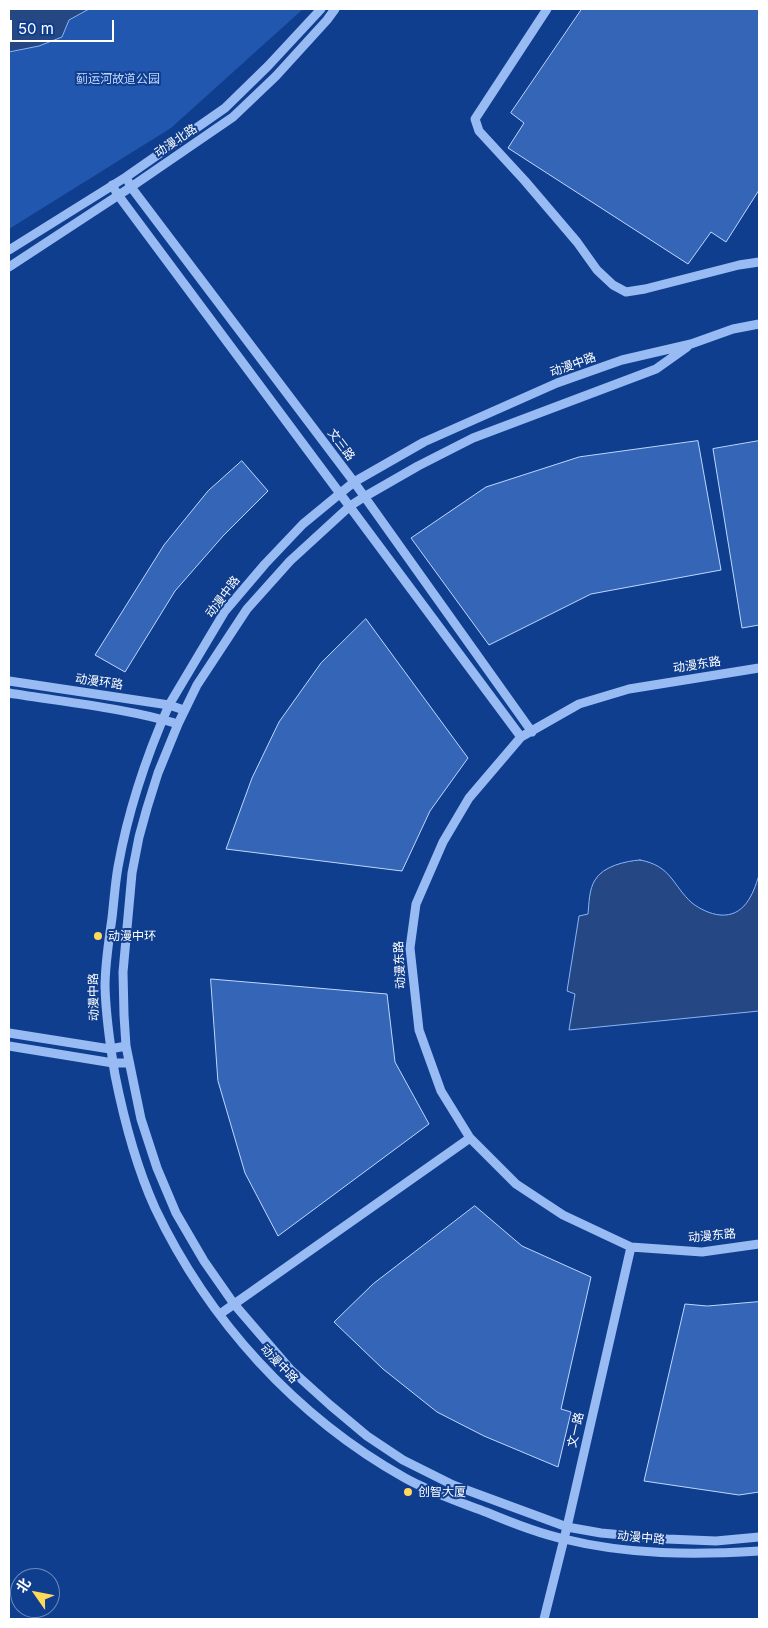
<!DOCTYPE html>
<meta charset="utf-8">
<style>
body{margin:0}
#map{position:relative;width:768px;height:1628px;overflow:hidden;background:#103e8e;font-family:Inter,"Noto Sans SC",sans-serif}
canvas{display:block}
.frame{position:absolute;inset:0;border:10px solid #fff;pointer-events:none}
.north{position:absolute;left:10px;top:1568px;width:50px;height:50px;box-sizing:border-box;background:#103e8e;border:1px solid #708bbb;border-radius:50%;rotate:303deg;font-size:14px;font-weight:700;line-height:20px;text-align:center;color:#fff}
.north::after{content:'';display:block;margin:auto;width:18px;height:22px;background:#ffda5a;clip-path:polygon(50% 0,100% 100%,50% 72%,0 100%)}
.scale{position:absolute;left:10px;top:20px;width:104px;height:22px;box-sizing:border-box;border:2px solid #fff;border-top:0;padding-left:6px;font-size:15px;line-height:18px;white-space:nowrap;color:#fff;-webkit-text-stroke:4px #103e8e;paint-order:stroke}
</style>
<div id="map">
<canvas width="768" height="1628"></canvas>
<div class="frame"></div>
<div class="north">北</div>
<div class="scale">50 m</div>
</div>
<script>
const c = document.querySelector('canvas').getContext('2d');
c.lineJoin = 'round';
function fillPath(path, color) {
  c.fillStyle = color;
  c.fill(path, 'evenodd');
}
function strokePath(path, color, width, dash) {
  c.strokeStyle = color;
  c.lineWidth = width;
  c.lineCap = dash ? 'butt' : 'round';
  c.setLineDash(dash || []);
  c.stroke(path);
}
function label(font, color, halo, rows, align = 'center') {
  c.font = font + ' Inter,"Noto Sans SC",sans-serif';
  c.lineWidth = 4;
  c.setLineDash([]);
  c.textBaseline = 'middle';
  c.strokeStyle = halo;
  c.fillStyle = color;
  for (const [text, x, y, turn = 0] of rows) {
    c.save();
    c.translate(x, y);
    c.rotate((+turn || 0) * Math.PI / 180);
    c.textAlign = isNaN(turn) ? turn : align;
    if (halo) c.strokeText(text, 0, 0);
    c.fillText(text, 0, 0);
    c.restore();
  }
}
fillPath(new Path2D(`
 M89,9H303L171,128L9,229V52L39,46L69,20Z`), '#2157ae');
const water = new Path2D(`
 M9,9H89L69,20L62,37L39,46L9,52Z
 M640,860C672,866 672,885 692,903C700,909 710,914 720,915C744,917 753,895 759,875V1011L569,1030L575,994L567,991L579,916L588,914C589,904 589,889 595,880C603,866 626,861 640,860Z`);
fillPath(water, '#254884');
strokePath(water, '#89b5f7', 1);
const building = new Path2D(`
 M582,9H759V190L726,242L711,232L688,264L508,148L524,123L511,113Z
 M698,441L721,570L591,594L489,645L411,538L486,487L579,457Z
 M759,441V625L742,628L713,449Z
 M242,461L268,491L223,536L175,591L125,672L95,655L164,545L208,491Z
 M366,619L468,758L430,811L402,871L226,849L252,778L279,722L321,663Z
 M211,979L387,994L395,1062L429,1124L278,1236L245,1173L218,1081Z
 M475,1206L522,1246L591,1277L561,1409L571,1412L558,1467L484,1436L437,1412L383,1369L334,1322L373,1284Z
 M759,1302V1492L739,1495L644,1481L685,1304L707,1306Z`);
fillPath(building, '#3465b6');
strokePath(building, '#bfd7fe', 1);
strokePath(new Path2D(`
 M547,9L475,119L479,131L525,181L577,242L597,270L613,285L626,292L645,289L739,265L759,262
 M126,177L131,187L354,482L532,732
 M112,185L118,195L521,737
 M9,250L126,177L225,108L268,66L321,9
 M9,267L131,187L233,117L276,76L327,20L335,9
 M759,324L733,329L691,344L622,360L557,383L424,442L354,482L303,524L265,564L225,611L169,705C146,757 128,811 118,867C115,884 114,901 112,918C109,940 105,964 105,987C106,1017 110,1045 115,1075C124,1120 136,1166 155,1208C208,1320 296,1417 405,1478C430,1492 459,1502 486,1512C512,1523 537,1533 564,1539C628,1555 694,1555 759,1551
 M687,347L656,369L473,438L418,466L364,497L350,506L290,561L247,609L197,685L178,724L158,773L147,808L139,837L132,873L123,972L124,1015L126,1046L141,1119L157,1168L176,1213L204,1261L234,1304L290,1369L330,1405L367,1436L403,1460L453,1485L567,1527L601,1533L667,1539L716,1541L759,1537
 M759,668L629,689L579,704L521,737L469,798L443,842L416,904L410,948L419,1030L441,1091L470,1138L516,1184L563,1215L631,1247L702,1252L759,1244
 M9,681L169,705L184,710
 M9,693C63,702 126,708 178,724
 M9,1033L110,1049L126,1046
 M9,1046L113,1063H129
 M220,1314L470,1138
 M544,1619L567,1527L631,1247`), '#98bbf3', 9);
for (const [x, y, r, color] of [
 [98,936,5,"#ffda5a"],
 [408,1492,5,"#ffda5a"]
]) {
  const dot = new Path2D();
  dot.arc(x, y, r, 0, 2 * Math.PI);
  c.fillStyle = color;
  c.fill(dot);
  strokePath(dot, '#103e8e', 2);
}
label('12px', '#bfd7fe', '#103e8e', [
 ["蓟运河故道公园",118,79]
]);
label('12px', '#fff', '#103e8e', [
 ["动漫北路",176,141,-34],
 ["动漫中路",573,365,-20],
 ["文三路",341,445,53],
 ["动漫中路",223,597,-53],
 ["动漫东路",697,665,-9],
 ["动漫环路",99,682,8],
 ["动漫东路",400,965,-93],
 ["动漫中路",94,997,-91],
 ["动漫东路",712,1236,-5],
 ["动漫中路",279,1364,46],
 ["文一路",576,1430,-77],
 ["动漫中路",641,1538,5]
]);
label('12px', '#fff', '#103e8e', [
 ["动漫中环",108,936],
 ["创智大厦",418,1492]
], 'left');
</script>
